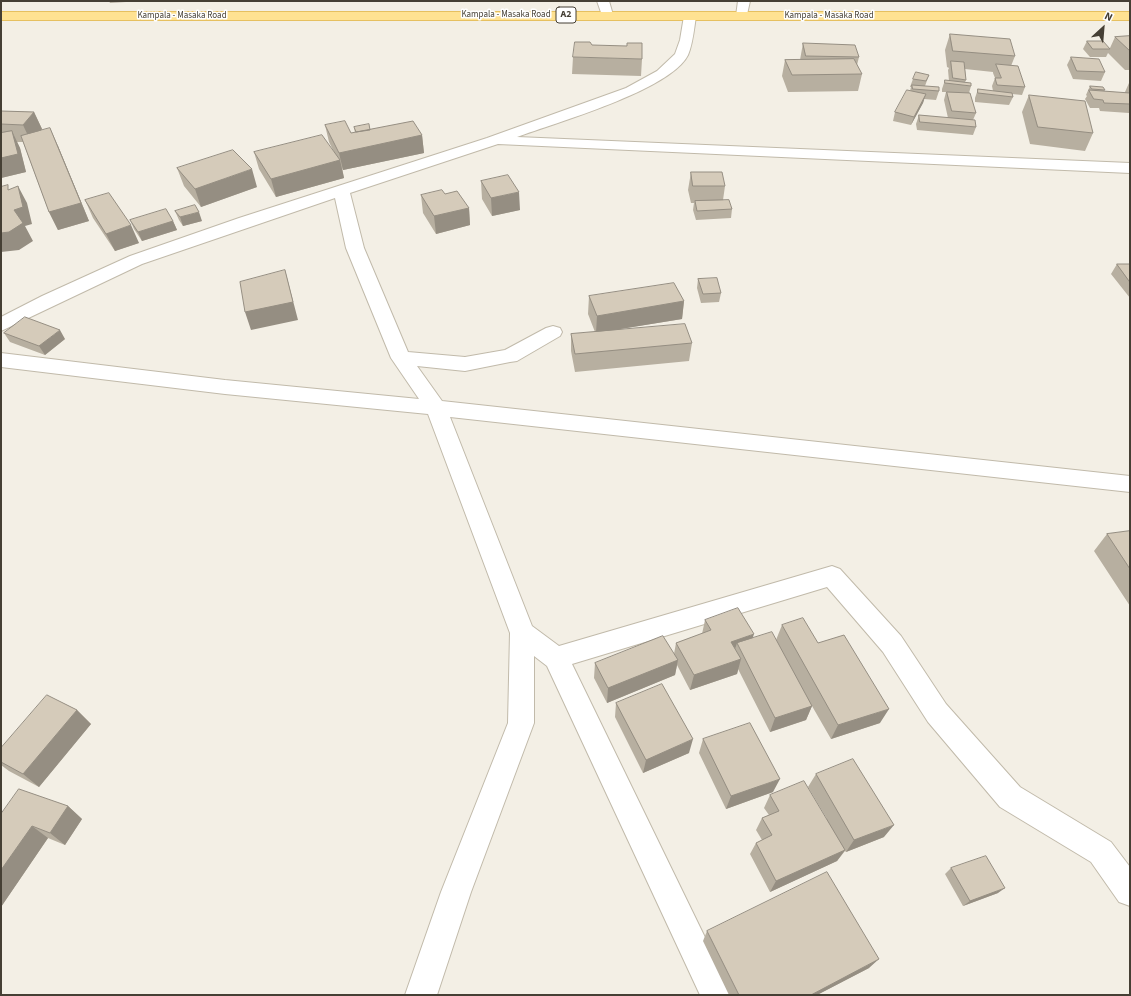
<!DOCTYPE html>
<style>
body{margin:0}
#map{position:relative;width:1131px;height:996px;overflow:hidden;background:#f3efe5;font-family:"Source Sans 3",sans-serif}
canvas{display:block}
.frame{position:absolute;inset:0;border:2px solid #453f34;pointer-events:none}
.north{position:absolute;left:1083px;top:8px;width:40px;height:40px;-webkit-text-stroke:3px #fff;paint-order:stroke;rotate:26deg;font-size:11px;font-weight:700;line-height:16px;text-align:center;color:#453f34}
.north::after{content:'';display:block;margin:auto;width:14px;height:18px;background:#453f34;clip-path:polygon(50% 0,100% 100%,50% 72%,0 100%)}
</style>
<div id="map">
<canvas width="1131" height="996"></canvas>
<div class="frame"></div>
<div class="north">N</div>
</div>
<script>
const c = document.querySelector('canvas').getContext('2d');
c.lineJoin = 'round';
function strokePath(path, color, width, dash) {
  c.strokeStyle = color;
  c.lineWidth = width;
  c.lineCap = dash ? 'butt' : 'round';
  c.setLineDash(dash || []);
  c.stroke(path);
}
function fillPath(path, color) {
  c.fillStyle = color;
  c.fill(path, 'evenodd');
}
function label(font, color, halo, rows, align = 'center') {
  c.font = font + ' "Source Sans 3",sans-serif';
  c.lineWidth = 3;
  c.setLineDash([]);
  c.textBaseline = 'middle';
  c.strokeStyle = halo;
  c.fillStyle = color;
  for (const [text, x, y, turn = 0] of rows) {
    c.save();
    c.translate(x, y);
    c.rotate((+turn || 0) * Math.PI / 180);
    c.textAlign = isNaN(turn) ? turn : align;
    if (halo) c.strokeText(text, 0, 0);
    c.fillText(text, 0, 0);
    c.restore();
  }
}
const minor = new Path2D(`
 M597,1H609L613,15L611,18H603Z
 M738,1H750L746,19L742,20L736,16Z
 M690,12L696,16C694,29 693,43 688,55C671,90 555,123 517,137L1130,163V173L498,144L350,193L364,248L408,352L465,357L505,350L546,328L553,326L560,328L562,332L560,336L517,361L510,362L465,371L417,366L442,401L1130,476V492L450,417L532,626L559,646L832,566L840,569L901,636L946,704L1020,787L1111,842L1130,867V906L1119,902L1091,862L1000,807L928,722L883,652L827,587L572,664L733,995H700L547,666L534,656V723L471,892L437,995H405L441,892L508,723L510,633L428,414L225,394L1,367V353L225,380L419,399L391,358L346,248L335,198L142,264L1,331V317L42,296L130,256L239,218L487,138L626,88L657,71L675,54L680,40L684,16Z`);
const primary = new Path2D(`
 M1,12H1130V20H1Z`);
strokePath(minor, '#c1baaa', 2);
strokePath(primary, '#e6c060', 2);
fillPath(minor, '#fff');
fillPath(primary, '#ffe292');
fillPath(new Path2D(`
 M109,1H142L110,3Z
 M148,1H164L148,2Z
 M950,34L1015,56L1011,66L1025,87L1022,95L1012,94L1013,97L1009,105L975,102V98L978,89L993,91L992,86L995,78L993,73V72L965,69L966,80L965,82L971,86L969,93L976,113L973,120L976,127L973,135L917,130L916,124L919,115L948,118L944,100L946,92H942V89L945,80L949,81L948,70L949,68L947,67L945,50Z
 M1130,36V70H1125L1108,53L1106,57H1090L1083,49L1087,41L1110,48L1115,37Z
 M803,43L859,57L857,65L862,74L858,91L788,92L782,76L785,60H800Z
 M573,57L642,59L641,76L572,74Z
 M1071,57L1105,72L1101,81L1073,79L1067,65Z
 M929,75L925,86L939,91L936,100L924,99L923,103L911,125L893,121L895,112L910,91L911,87H910L913,79Z
 M1129,83H1130V111L1129,113L1100,111L1099,108H1090L1085,99L1087,96L1086,95L1090,86L1105,90L1104,91L1125,93V92Z
 M1029,95L1093,133L1085,151L1030,144L1022,112Z
 M1,111L34,112L42,129L41,131L58,146L89,221L58,230L49,212L23,142H17L20,148L26,172L1,178Z
 M325,125L351,133H355L354,127L422,135L424,153L343,170L342,167L344,178L276,197L259,169L254,152H334L329,142Z
 M177,168L257,187L201,207L184,186Z
 M691,172L725,186L723,200L732,209L731,218L696,220L693,210L694,203H691L688,190Z
 M481,181L520,210L492,216L482,199Z
 M445,194L469,208L470,225L436,234L423,213L421,195Z
 M85,200L139,243L115,251L93,218Z
 M175,211L202,221L183,226L179,220Z
 M130,220L173,221L177,230L142,241L134,229Z
 M1117,264H1130V298L1111,274Z
 M698,279L721,293L719,302L701,303L697,288Z
 M589,296L684,301L682,319L620,329L692,343L689,361L575,372L571,351V334L595,332L588,314Z
 M4,333L65,339L45,355L10,342Z
 M1130,531V606L1094,551L1107,534Z
 M705,620L752,638L776,640L782,625L818,643L880,723L831,739L812,706L806,720L770,732L738,669L737,674L690,690L677,665L675,675L607,703L594,678L595,663L674,654L676,643L702,634Z
 M616,703L689,753L643,773L615,717Z
 M77,710L91,724L39,787L9,771L1,765V748Z
 M703,739L773,792L726,809L699,753Z
 M816,774L884,837L846,852L845,851L837,861L770,892L750,854L756,843L762,840L756,830L762,818L769,815L764,808L770,795L827,819L808,787Z
 M68,806L82,819L65,845L48,838L1,907V814Z
 M951,868L998,893L963,906L945,874Z
 M707,931L869,968L817,995H729L703,941Z`), '#b7afa0');
fillPath(new Path2D(`
 M926,94L923,103L911,125L914,117Z
 M34,112L42,129L31,142L23,125Z
 M50,128L58,146L89,221L58,230L49,212Z
 M12,131L20,148L26,172L1,178V158Z
 M422,135L424,153L343,170L339,153Z
 M340,160L344,178L276,197L271,179Z
 M252,169L257,187L201,207L195,189Z
 M18,186L27,203L32,224L25,226L33,241L19,250L1,252V233Z
 M519,192L520,210L492,216L491,198Z
 M469,208L470,225L436,234L434,216Z
 M199,212L202,221L183,226L180,217Z
 M173,221L177,230L142,241L138,232Z
 M131,225L139,243L115,251L106,234Z
 M285,270L298,320L251,330L245,312Z
 M684,301L682,319L596,333L597,316Z
 M60,330L65,339L45,355L39,346Z
 M754,634L749,649L737,643L733,655L731,642Z
 M741,659L737,674L690,690L694,675Z
 M678,660L675,675L607,703L608,688Z
 M812,706L806,720L770,732L775,718Z
 M889,709L880,723L831,739L838,725Z
 M77,710L91,724L39,787L23,774Z
 M693,739L689,753L643,773L646,760Z
 M780,779L773,792L726,809L731,796Z
 M68,806L82,819L65,845L50,833Z
 M894,825L884,837L846,852L854,840Z
 M32,826L48,838L1,907V870Z
 M845,850L837,861L770,892L776,881Z
 M1005,888L998,893L963,906L970,901Z
 M879,959L869,968L817,995H811Z`), '#958e82');
const building = new Path2D(`
 M950,34L1010,39L1015,56L953,51Z
 M1130,36V51L1115,37Z
 M1087,41H1103L1110,49H1093Z
 M575,42H590L592,45L627,46V43H642V59L573,57Z
 M803,43L855,45L859,57L806,56Z
 M1071,57L1099,59L1105,72L1077,71Z
 M854,59L862,74L792,75L785,60Z
 M951,61L964,62L966,80L953,78Z
 M996,64L1018,66L1025,87L997,85L995,78H1001Z
 M916,72L929,75L926,81L913,79Z
 M945,80L971,83V86L945,83Z
 M912,85L939,87V91L913,89Z
 M1090,86L1103,87L1105,90L1092,89Z
 M978,89L1012,93L1013,97L978,93Z
 M907,90L926,94L914,117L895,112Z
 M1089,90L1130,93V104L1104,103L1103,100L1094,99Z
 M947,92L970,93L976,113L952,111Z
 M1029,95L1085,101L1093,133L1038,127Z
 M1,111L34,112L23,125L1,124Z
 M919,115L975,120L976,127L920,122Z
 M345,121L351,133L413,121L422,135L339,153L325,125Z
 M369,124L370,130L356,132L354,127Z
 M50,128L81,203L49,212L21,136Z
 M12,131L18,154L1,158V133Z
 M322,135L340,160L271,179L254,152Z
 M233,150L252,169L195,189L177,168Z
 M691,172H722L725,186H693Z
 M508,175L519,192L491,198L481,181Z
 M8,185V190L18,186L23,207L14,210L23,223L9,232L1,233V187Z
 M442,190L445,194L457,191L469,208L434,216L421,195Z
 M109,193L131,225L106,234L85,200Z
 M729,200L732,209L697,211L695,201Z
 M195,205L199,212L180,217L175,211Z
 M166,209L173,221L138,232L130,220Z
 M1117,264H1130V282Z
 M285,270L293,302L245,312L240,282Z
 M717,278L721,293L703,294L698,279Z
 M674,283L684,301L597,316L589,296Z
 M25,317L60,330L39,346L4,333Z
 M685,324L692,343L575,354L571,334Z
 M1130,531V569L1107,534Z
 M738,608L754,634L731,642L741,659L694,675L676,643L711,630L705,620Z
 M803,618L818,643L844,635L889,709L838,725L782,625Z
 M772,632L812,706L775,718L737,643Z
 M663,636L678,660L608,688L595,663Z
 M662,684L693,739L646,760L616,703Z
 M47,695L77,710L23,774L1,762V748Z
 M750,723L780,779L731,796L703,739Z
 M853,759L894,825L854,840L816,774Z
 M804,781L845,850L776,881L756,843L772,835L762,818L779,811L770,795Z
 M19,789L68,806L50,833L32,826L1,870V814Z
 M986,856L1005,888L970,901L951,868Z
 M827,872L879,959L811,995H739L707,931Z`);
fillPath(building, '#d5cbba');
strokePath(building, '#958e82', 1);
label('9px', '#453f34', '#fff', [
 ["Kampala - Masaka Road",506,15],
 ["Kampala - Masaka Road",182,16],
 ["Kampala - Masaka Road",829,16]
]);
for (const [x, y, w] of [
 [566,15,20]
]) {
  const box = new Path2D();
  box.roundRect(x - w / 2, y - 8, w, 16, 3);
  c.fillStyle = '#fff';
  c.fill(box);
  strokePath(box, '#453f34', 1);
}
label('bold 10px', '#453f34', null, [
 ["A2",566,15]
]);
</script>
